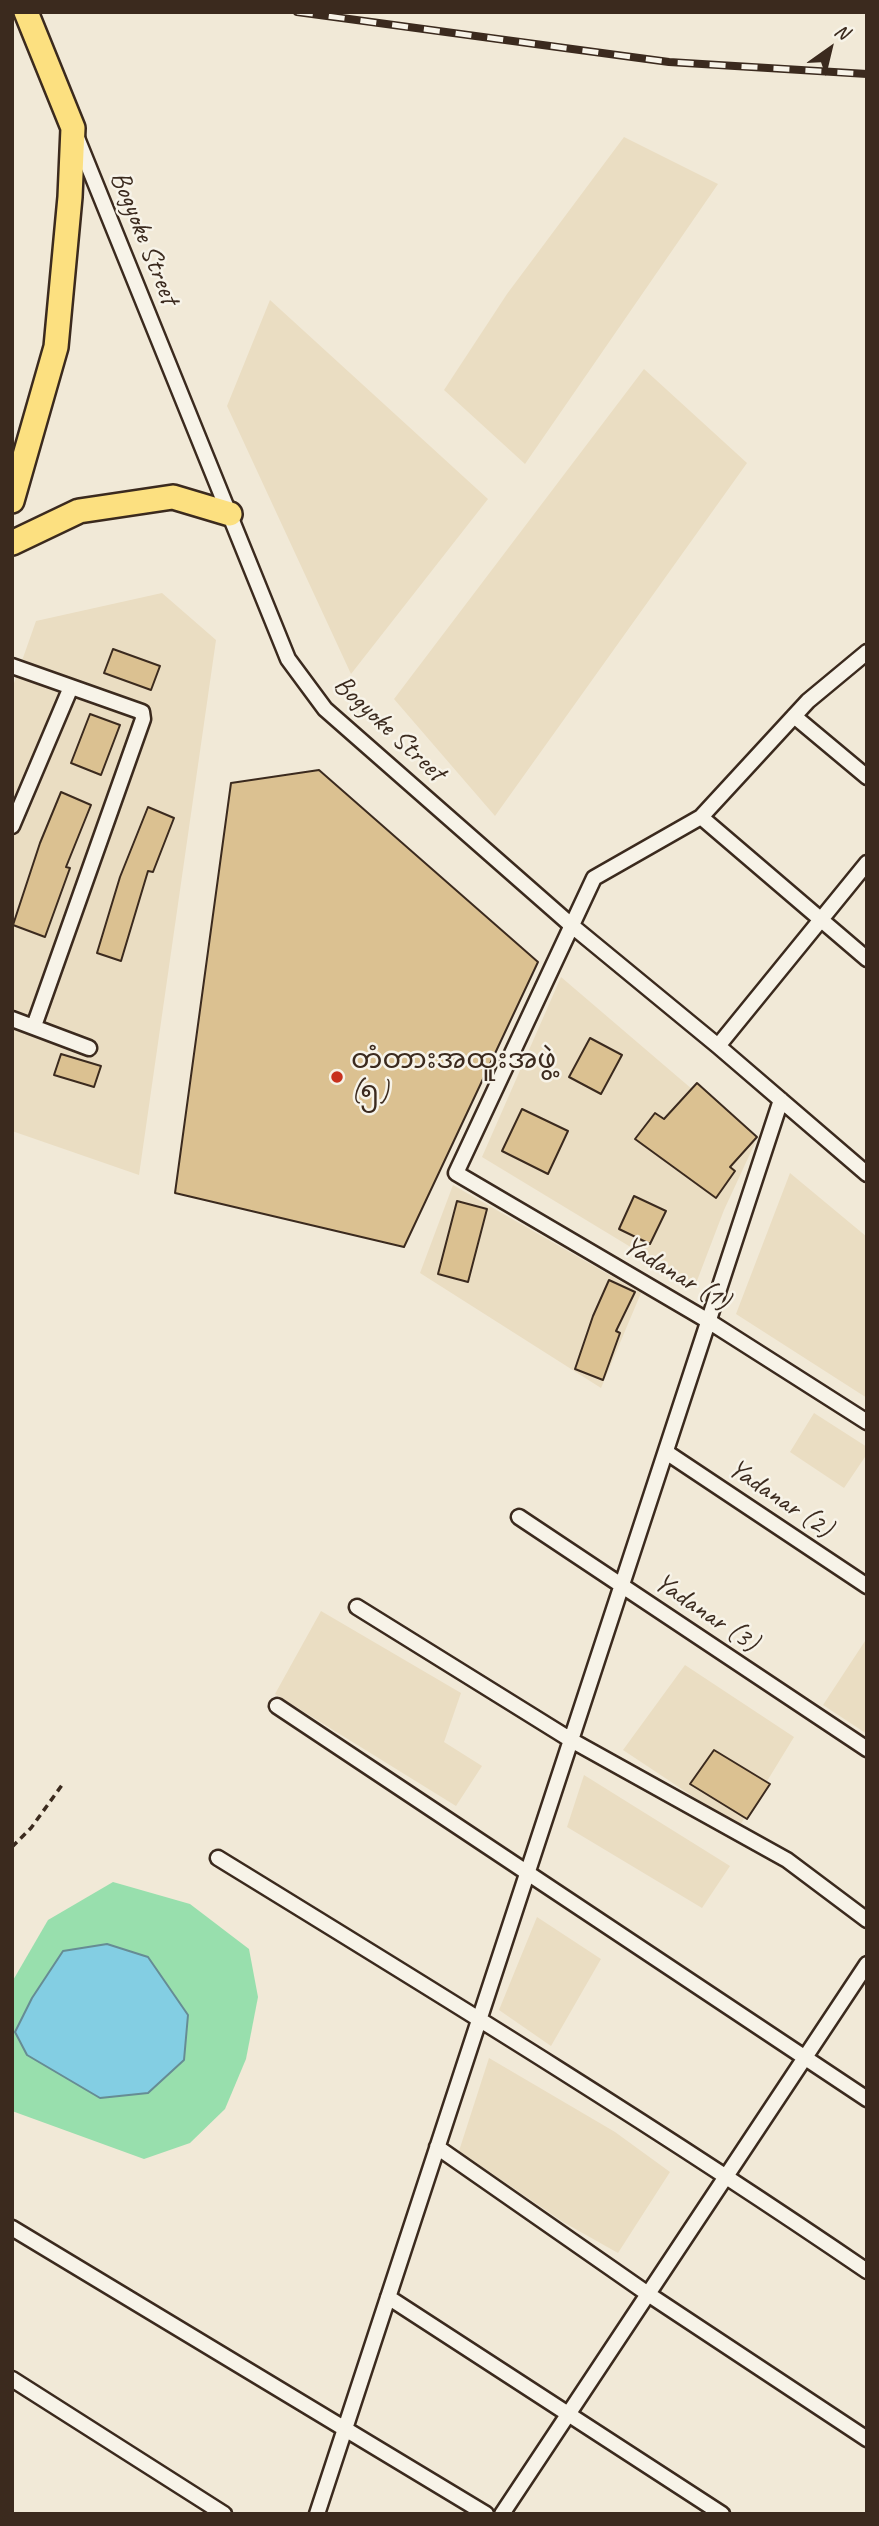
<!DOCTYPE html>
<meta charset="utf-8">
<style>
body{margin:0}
#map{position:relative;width:879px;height:2526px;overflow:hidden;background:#f1e9d7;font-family:Caveat,sans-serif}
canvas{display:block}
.frame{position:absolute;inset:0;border:14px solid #3b2a1e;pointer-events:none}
.north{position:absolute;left:795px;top:14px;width:70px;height:70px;-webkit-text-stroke:5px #f7f3e8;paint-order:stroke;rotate:34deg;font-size:19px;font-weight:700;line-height:28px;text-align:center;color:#3b2a1e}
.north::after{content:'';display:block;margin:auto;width:24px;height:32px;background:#3b2a1e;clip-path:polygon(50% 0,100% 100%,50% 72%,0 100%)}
</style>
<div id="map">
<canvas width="879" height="2526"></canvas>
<div class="frame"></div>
<div class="north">N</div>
</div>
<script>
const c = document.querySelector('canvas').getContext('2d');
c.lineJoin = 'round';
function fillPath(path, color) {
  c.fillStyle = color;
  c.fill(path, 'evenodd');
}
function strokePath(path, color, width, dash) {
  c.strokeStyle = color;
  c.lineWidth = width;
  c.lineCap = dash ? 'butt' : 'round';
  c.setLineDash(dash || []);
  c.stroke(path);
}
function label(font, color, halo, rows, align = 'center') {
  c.font = font + ' Caveat,"Noto Sans Myanmar",sans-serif';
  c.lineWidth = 5;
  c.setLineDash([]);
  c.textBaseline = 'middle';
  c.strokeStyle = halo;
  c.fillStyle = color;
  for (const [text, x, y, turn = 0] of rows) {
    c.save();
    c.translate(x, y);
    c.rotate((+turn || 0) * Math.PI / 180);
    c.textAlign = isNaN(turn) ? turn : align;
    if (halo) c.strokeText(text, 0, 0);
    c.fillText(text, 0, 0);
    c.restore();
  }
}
fillPath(new Path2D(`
 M624,137L718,184L525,464L444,390L507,294Z
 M270,300L488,499L351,674L227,406Z
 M644,369L747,463L495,816L394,699Z
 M162,593L216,640L139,1175L12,1131V689L36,621Z
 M561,977L755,1143L724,1210L695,1286L482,1157Z
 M790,1173L867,1237V1398L736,1314Z
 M453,1185L641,1293L601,1388L420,1273Z
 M814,1413L867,1447V1454L844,1488L790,1452Z
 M321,1611L461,1693L444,1742L482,1766L456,1806L275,1694Z
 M867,1638V1734L823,1705Z
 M685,1665L794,1737L739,1827L623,1750Z
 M584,1775L730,1866L702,1908L567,1827Z
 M537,1917L601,1959L551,2046L499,2010Z
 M489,2058L615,2132L670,2172L618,2253L563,2222L459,2151Z`), '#eaddc2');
fillPath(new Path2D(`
 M113,1882L190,1904L249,1949L258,1997L246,2059L225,2109L190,2143L144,2159L12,2111V1982L48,1920Z`), '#98dfad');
const water = new Path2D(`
 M107,1944L148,1957L188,2015L184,2060L148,2093L100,2098L27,2055L15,2032L32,1998L63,1951Z`);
fillPath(water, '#83cee3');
strokePath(water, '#668c94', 2);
const building = new Path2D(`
 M113,649L160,666L151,690L104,673Z
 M90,714L120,725L101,775L71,763Z
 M319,770L538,962L404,1247L175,1193L231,783Z
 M61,792L91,805L66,867L70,868L45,937L13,925L40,843Z
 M148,807L174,818L153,872L148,871L121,961L97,953L120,877Z
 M590,1038L622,1055L601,1094L569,1077Z
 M61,1054L101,1066L94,1087L54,1075Z
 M697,1083L757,1137L730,1167L735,1171L716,1198L635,1139L655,1113L664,1119Z
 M522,1109L568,1131L548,1174L502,1151Z
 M634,1196L666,1211L650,1244L619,1229Z
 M457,1201L487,1209L468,1282L438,1274Z
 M609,1280L635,1292L616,1331L620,1333L603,1380L575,1369L593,1316Z
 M714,1750L770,1784L747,1819L690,1784Z`);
fillPath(building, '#dbc191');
strokePath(building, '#3b2a1e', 2);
const street = new Path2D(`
 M77,138L288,659L325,709L571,925L718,1046L867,1174
 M867,652L808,701L701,817L594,878L456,1173L710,1322L867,1422
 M12,666L142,712L143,719L34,1026
 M794,716L867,777
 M701,817L867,959
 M12,826L71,687
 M12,1019L89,1048
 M718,1046L867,863
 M666,1452L867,1586
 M519,1517L867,1749
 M357,1607L571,1740L787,1860L867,1920
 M277,1706L867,2099
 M218,1858C436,1992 655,2126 867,2271
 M437,2147L648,2294L867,2439
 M12,2228L486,2514
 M388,2297L722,2514
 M12,2379L224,2514
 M317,2514L781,1100
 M502,2514L867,1964`);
const primary = new Path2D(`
 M12,501L56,347L70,197L73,128L26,12
 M12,543L79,511L173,497L230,514`);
strokePath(street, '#3b2a1e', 19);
strokePath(primary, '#3b2a1e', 28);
strokePath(new Path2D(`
 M12,1847L31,1828L62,1785`), '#3b2a1e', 3.5, [7, 5]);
strokePath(street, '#f7f3e8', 14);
strokePath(primary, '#fce080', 23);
const rail = new Path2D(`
 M297,12L669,62L867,74`);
strokePath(rail, '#3b2a1e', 8);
strokePath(rail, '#f7f3e8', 5, [16]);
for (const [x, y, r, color] of [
 [337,1077,7,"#c8321e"]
]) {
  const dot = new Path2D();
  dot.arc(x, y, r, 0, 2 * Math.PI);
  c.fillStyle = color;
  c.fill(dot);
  strokePath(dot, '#f7f3e8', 2.5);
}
label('28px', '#3b2a1e', '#f7f3e8', [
 ["Bogyoke Street",144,238,68],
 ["Bogyoke Street",389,729,43],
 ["Yadanar (1)",676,1274,31],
 ["Yadanar (2)",780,1499,34],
 ["Yadanar (3)",706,1613,34]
]);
label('28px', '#3b2a1e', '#f7f3e8', [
 ["တံတားအထူးအဖွဲ့",351,1061],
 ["(၅)",351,1093]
], 'left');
</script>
